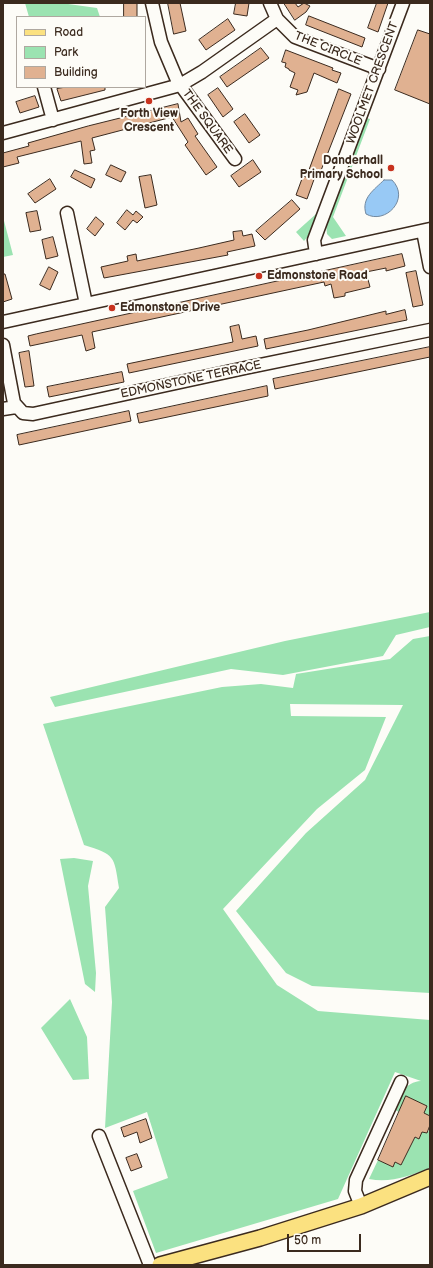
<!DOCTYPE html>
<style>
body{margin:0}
#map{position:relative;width:433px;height:1268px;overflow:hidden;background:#fdfcf7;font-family:"Balsamiq Sans",sans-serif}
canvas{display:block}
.frame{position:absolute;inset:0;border:4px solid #3b2a1e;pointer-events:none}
.legend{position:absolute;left:16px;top:16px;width:130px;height:72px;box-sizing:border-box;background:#fdfcf7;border:1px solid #afa8a0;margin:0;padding:5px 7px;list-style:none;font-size:12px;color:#3b2a1e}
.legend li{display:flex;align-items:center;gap:8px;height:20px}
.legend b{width:20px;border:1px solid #afa8a0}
.scale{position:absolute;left:287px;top:1234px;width:74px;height:18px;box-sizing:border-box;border:2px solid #3b2a1e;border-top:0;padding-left:5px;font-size:12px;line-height:14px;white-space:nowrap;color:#3b2a1e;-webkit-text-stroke:3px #fdfcf7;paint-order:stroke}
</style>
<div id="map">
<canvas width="433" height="1268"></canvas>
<div class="frame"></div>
<ul class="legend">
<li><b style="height:5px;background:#fbe180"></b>Road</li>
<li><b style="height:11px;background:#9be3b1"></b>Park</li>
<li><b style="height:11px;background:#e0b191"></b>Building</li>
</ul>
<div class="scale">50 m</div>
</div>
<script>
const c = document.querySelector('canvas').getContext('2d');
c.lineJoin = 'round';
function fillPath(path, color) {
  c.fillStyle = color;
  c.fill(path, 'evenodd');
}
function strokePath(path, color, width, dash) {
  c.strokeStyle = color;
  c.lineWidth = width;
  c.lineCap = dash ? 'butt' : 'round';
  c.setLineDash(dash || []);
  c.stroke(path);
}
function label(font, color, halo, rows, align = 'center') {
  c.font = font + ' "Balsamiq Sans",sans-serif';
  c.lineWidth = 4;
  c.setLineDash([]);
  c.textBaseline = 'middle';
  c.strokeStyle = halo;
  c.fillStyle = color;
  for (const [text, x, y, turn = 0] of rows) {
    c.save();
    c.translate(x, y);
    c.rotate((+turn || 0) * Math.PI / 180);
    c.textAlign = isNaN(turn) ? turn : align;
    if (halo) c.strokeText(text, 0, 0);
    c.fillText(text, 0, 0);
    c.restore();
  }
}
fillPath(new Path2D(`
 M25,3H61L97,8L100,17H29Z
 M366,118L370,119L333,217L346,236L332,239L327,234L326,224Z
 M316,214L317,215L310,234L304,241L296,232Z
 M3,217L13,255L3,257Z
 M430,612V627L396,635L383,656L283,675L231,669L55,707L50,697L285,641Z
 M430,636V993L312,986L286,973L236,911L306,833L365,780L403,705L290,704L291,716L386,717L365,770L317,809L223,909L277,985L318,1011L430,1020V1116L426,1115L422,1117L427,1106L407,1097L399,1112L393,1109C399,1096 405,1082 421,1081L395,1072L338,1199L156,1253L133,1191L168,1178L147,1112L105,1128L112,1002L105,907L119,888C114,855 115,855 84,845L43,724L222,687L261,684L293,688L296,674L390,659L413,639Z
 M74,858L93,861L88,886L96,973L95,992L85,984L60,859Z
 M70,999L87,1037L89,1079L73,1080L41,1028Z
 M420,1131L427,1133L428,1131L430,1132V1168C409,1176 391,1183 369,1179L378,1160L393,1167L395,1162L401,1165L415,1137L419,1139Z`), '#9be3b1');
const water = new Path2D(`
 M384,180H392C411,199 385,225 366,214C361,198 374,190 384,180Z`);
fillPath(water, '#98c9f5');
strokePath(water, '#73899f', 1);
const building = new Path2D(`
 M124,3H137V17H124Z
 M168,3H180L186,31L174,34Z
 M236,3H249L247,16L234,14Z
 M284,3H295L298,7L304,3L310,6L306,12L295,20Z
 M377,3H388L378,32L368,28Z
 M309,16L365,38L362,47L306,25Z
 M228,19L235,30L206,50L199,40Z
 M418,30L430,34V104L395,90Z
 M261,48L269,58L227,87L220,77Z
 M286,50L333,68L332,70L341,73L337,83L314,73L307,92L296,95L298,90L290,87L295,73L289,70V69L285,67L286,63L282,62Z
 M66,87H105V90L61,101L57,89Z
 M218,88L233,109L223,117L208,95Z
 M339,89L351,94L320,173L317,171L307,199L296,195L303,176L306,177Z
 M35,96L39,107L20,113L16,102Z
 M178,104L181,122L188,118L198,134L195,136L217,167L206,175L185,145L188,142L172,117L92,138L95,150L90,151L92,163L84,164L81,141L17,157L19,163L3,167V153L29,146L28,143L88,126Z
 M245,114L260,135L249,143L234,122Z
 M253,160L261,172L239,187L231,176Z
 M111,165L126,172L121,182L106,175Z
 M75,170L95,179L91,188L71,177Z
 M151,175L157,205L145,208L139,177Z
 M50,179L56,189L35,203L28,194Z
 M292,200L300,209L265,240L256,231Z
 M127,210L133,215L136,211L143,217L137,223L133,220L125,230L117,223Z
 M37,211L41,230L30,232L26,213Z
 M96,217L104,224L95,236L87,229Z
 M242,231L243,236L252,234L255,246L227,252L228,255L104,278L101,267L128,261L127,256L136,254L137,261L199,248L234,240L233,232Z
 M53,237L58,256L46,259L42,240Z
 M402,254L405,266L386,271V268L366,272L370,287L345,293V296L334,298L331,284L325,286L324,282L92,332L95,348L86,351L82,335L30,346L28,336L36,334Z
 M49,267L58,272L50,290L40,285Z
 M416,271L423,305L413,307L406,273Z
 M3,274H5L12,299L3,302Z
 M405,310L407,320L266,349L264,339L308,330L386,311V314Z
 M239,325L242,339L256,336L258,346L129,373L127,364L233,342L230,327Z
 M430,347V357L275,389L273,379Z
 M29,351L34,386L25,387L19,353Z
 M122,372L124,382L49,397L47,387Z
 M267,386L268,396L139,423L137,414Z
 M129,411L131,421L19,445L17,435Z
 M406,1096L427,1106L424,1113L430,1116V1125L427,1133L422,1132L419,1139L415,1137L401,1165L395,1162L393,1167L378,1160Z
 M146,1119L152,1138L140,1143L137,1132L124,1137L121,1128Z
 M137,1154L142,1167L131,1171L126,1158Z`);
fillPath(building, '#e0b191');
strokePath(building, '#3b2a1e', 1);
const minor = new Path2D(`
 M152,3L161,42L177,80L235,159
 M270,3L277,19L295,37L379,69
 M44,87L53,120
 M3,133L180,85L202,72L277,19
 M67,213L86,304
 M423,231L430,267
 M316,254L314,240L403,3
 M3,322L430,229
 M3,345L14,403L23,413L33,414L245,368L430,330
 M3,409L16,407
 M99,1136L150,1265
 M361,1206L355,1191L356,1180L401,1082`);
const major = new Path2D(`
 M160,1265L260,1238L361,1206L430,1177`);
strokePath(minor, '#3b2a1e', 15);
strokePath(major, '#3b2a1e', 18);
strokePath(minor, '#fdfcf7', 12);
strokePath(major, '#fbe180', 15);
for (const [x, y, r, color] of [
 [149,101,4,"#c8321e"],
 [391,168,4,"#c8321e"],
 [259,276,4,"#c8321e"],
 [112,308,4,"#c8321e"]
]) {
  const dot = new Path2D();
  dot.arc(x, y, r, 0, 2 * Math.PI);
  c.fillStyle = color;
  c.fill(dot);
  strokePath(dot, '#fdfcf7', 1.5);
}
label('12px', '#3b2a1e', '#fdfcf7', [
 ["THE CIRCLE",328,49,22],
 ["WOOLMET CRESCENT",373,83,-70],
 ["THE SQUARE",207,122,54],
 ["EDMONSTONE TERRACE",191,380,-12]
]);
label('bold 12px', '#3b2a1e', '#fdfcf7', [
 ["Forth View",149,114,"center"],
 ["Crescent",149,128,"center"],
 ["Danderhall",383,161,"right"],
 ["Primary School",383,175,"right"],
 ["Edmonstone Road",267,276],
 ["Edmonstone Drive",120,308]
], 'left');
</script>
